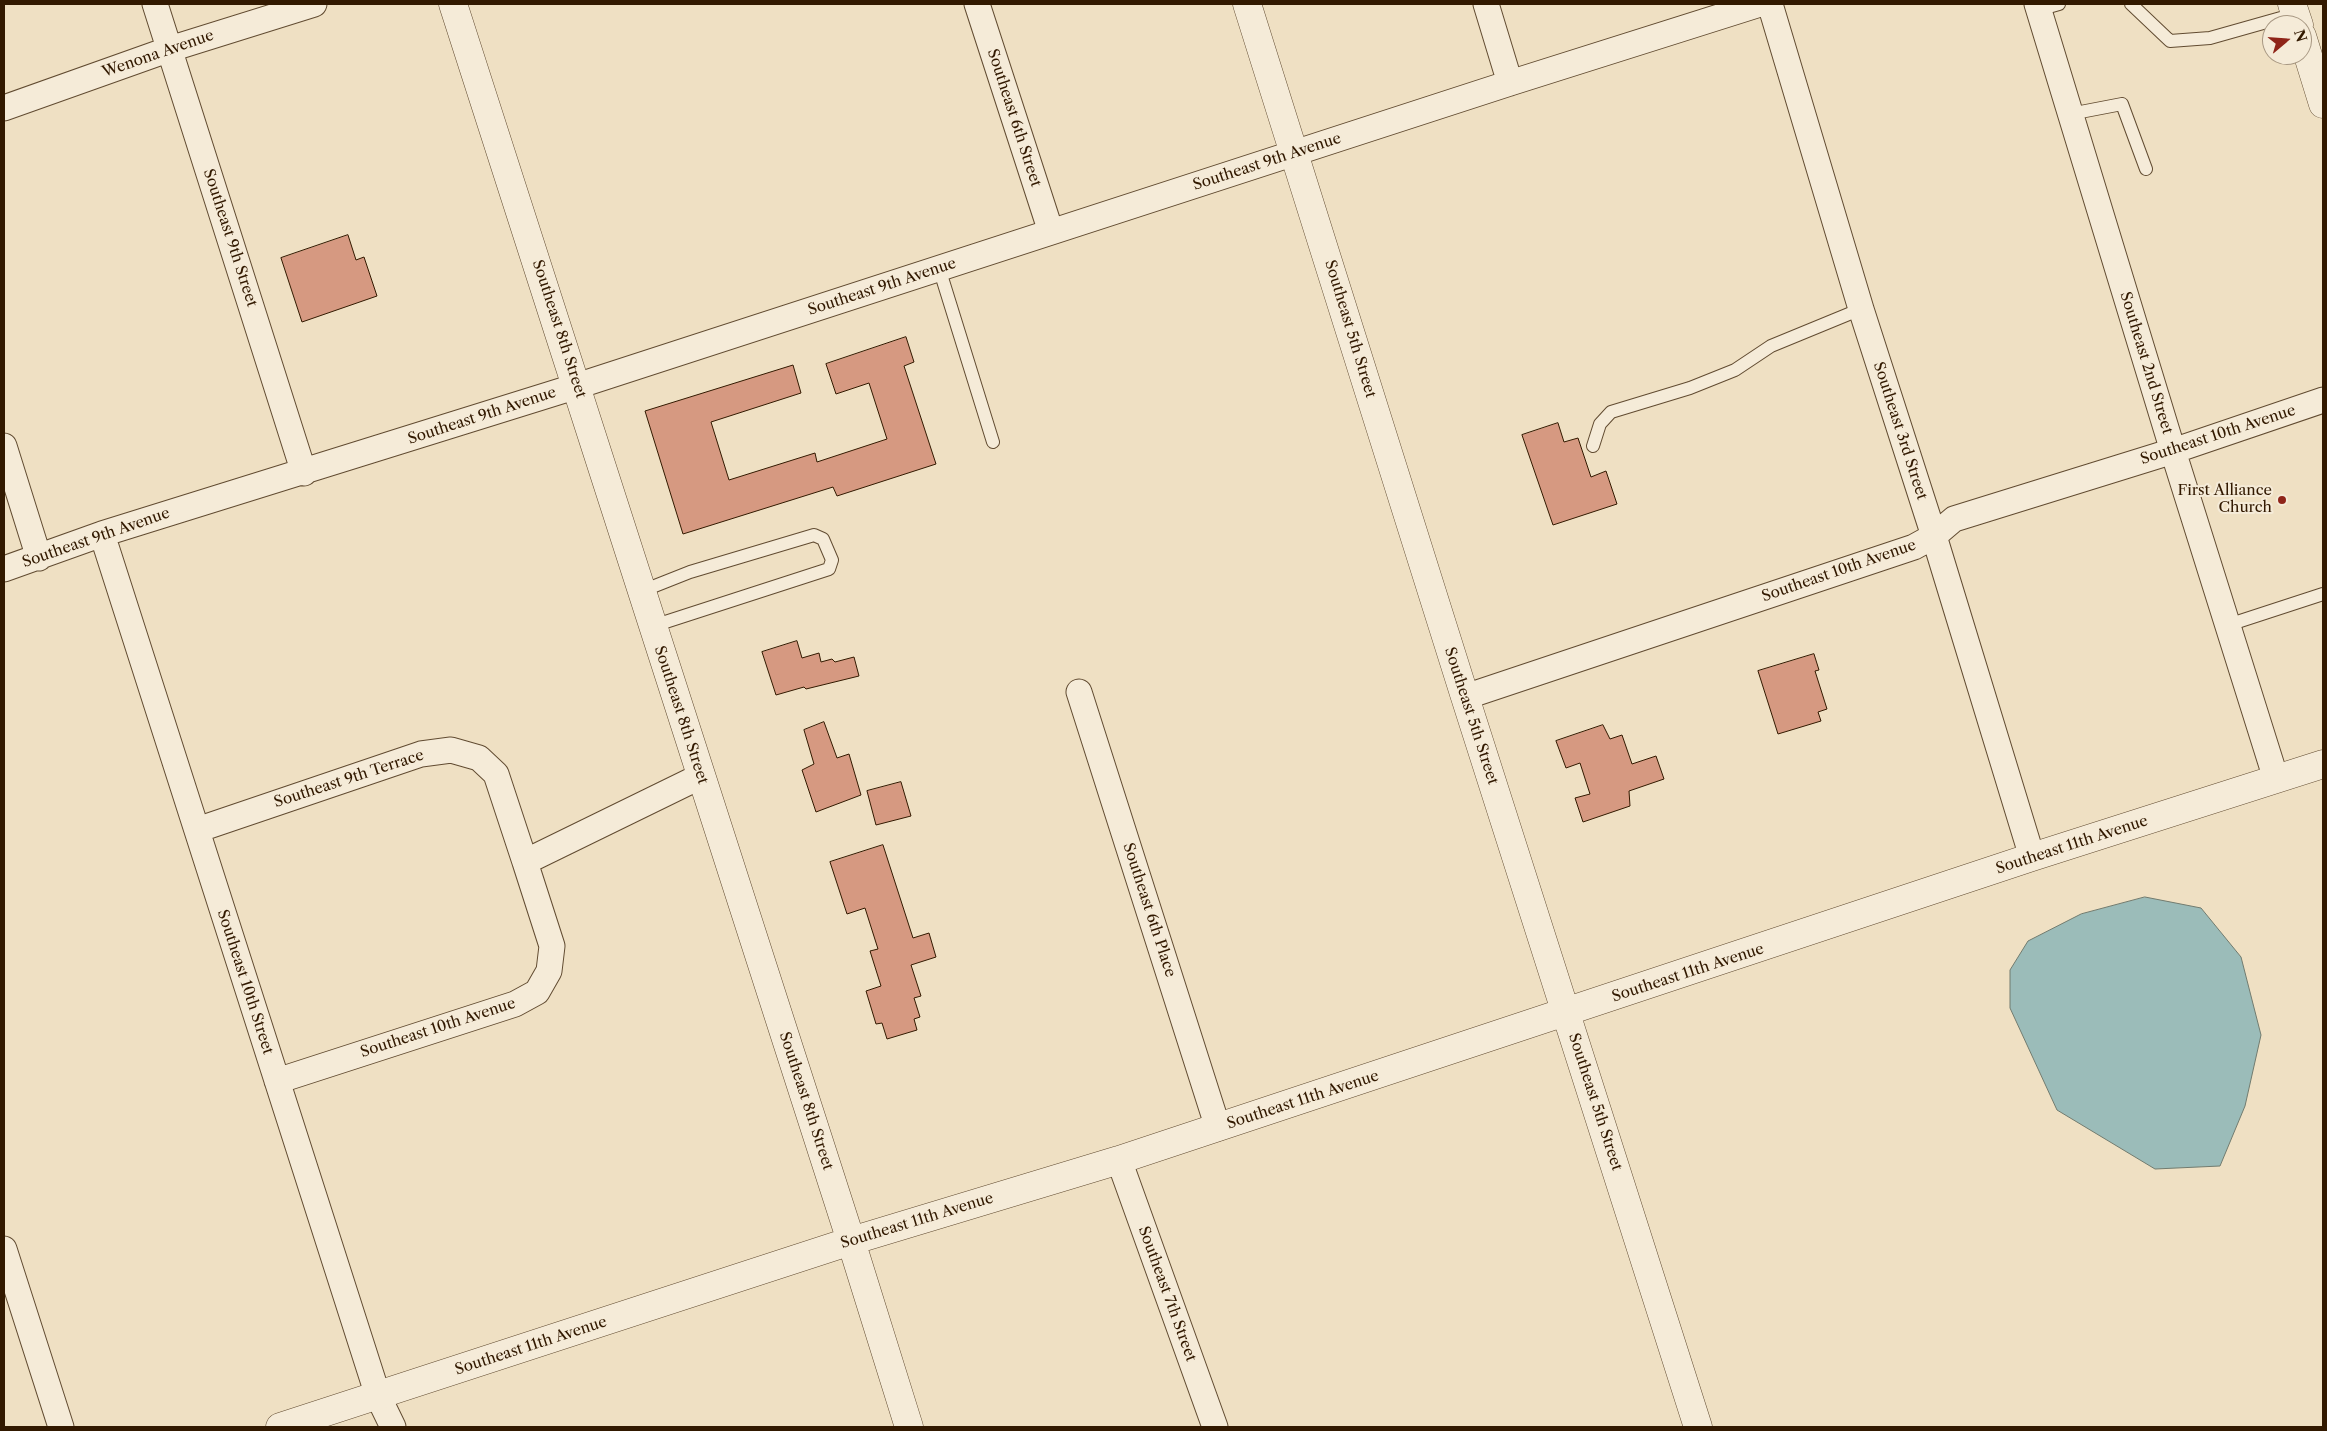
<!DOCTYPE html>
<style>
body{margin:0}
#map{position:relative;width:2327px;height:1431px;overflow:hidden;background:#efe0c3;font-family:"Libre Caslon Text",serif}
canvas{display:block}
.frame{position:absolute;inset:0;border:5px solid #321900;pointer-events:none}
.north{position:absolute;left:2262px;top:15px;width:50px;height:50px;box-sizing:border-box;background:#f5ebd8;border:1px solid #a79782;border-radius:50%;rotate:72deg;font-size:14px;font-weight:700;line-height:20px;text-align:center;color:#321900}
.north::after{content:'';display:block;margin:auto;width:18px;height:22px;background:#8f2418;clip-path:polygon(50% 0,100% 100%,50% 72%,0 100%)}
</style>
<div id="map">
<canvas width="2327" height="1431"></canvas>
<div class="frame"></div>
<div class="north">N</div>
</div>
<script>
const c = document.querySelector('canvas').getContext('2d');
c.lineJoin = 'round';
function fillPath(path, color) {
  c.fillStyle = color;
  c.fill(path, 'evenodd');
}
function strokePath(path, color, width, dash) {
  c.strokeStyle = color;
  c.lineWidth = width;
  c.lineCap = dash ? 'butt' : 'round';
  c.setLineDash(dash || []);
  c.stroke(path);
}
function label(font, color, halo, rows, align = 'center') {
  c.font = font + ' "Libre Caslon Text",serif';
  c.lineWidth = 4;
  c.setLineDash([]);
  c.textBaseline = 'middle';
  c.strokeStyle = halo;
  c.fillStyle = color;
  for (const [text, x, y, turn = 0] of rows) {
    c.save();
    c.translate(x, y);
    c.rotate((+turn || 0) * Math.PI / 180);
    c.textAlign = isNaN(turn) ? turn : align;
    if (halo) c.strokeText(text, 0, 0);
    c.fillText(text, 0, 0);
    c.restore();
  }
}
const water = new Path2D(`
 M2145,897L2201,908L2241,957L2261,1035L2245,1106L2220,1166L2155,1169L2057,1110L2010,1008V970L2028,941L2081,914Z`);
fillPath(water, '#9bbcb9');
strokePath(water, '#717b6f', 1);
const building = new Path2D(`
 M348,235L356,260L364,257L377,296L302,322L281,258Z
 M906,337L914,362L904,366L936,464L837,496L833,487L683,534L645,411L793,365L801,393L711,422L729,480L815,453L817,462L887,439L869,383L836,394L826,364Z
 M1558,423L1564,442L1578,438L1591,477L1606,471L1617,504L1553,525L1522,435Z
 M797,641L802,658L819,653L821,662L832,659L835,662L854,657L859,676L806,689L804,687L776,695L762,652Z
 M1814,654L1819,670L1815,671L1827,709L1818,712L1821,721L1778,734L1758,671Z
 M824,722L837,758L849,754L861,795L816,812L802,770L814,764L804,730Z
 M1603,725L1610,739L1622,735L1632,764L1656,756L1664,779L1629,791L1630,806L1583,822L1575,798L1590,794L1580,763L1566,768L1556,741Z
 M901,782L911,816L876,825L867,791Z
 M883,845L913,938L929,933L936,957L911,965L921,996L914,998L920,1017L914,1019L917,1030L887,1039L882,1023L876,1024L866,991L881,986L870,951L878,949L865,908L847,914L830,862Z`);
fillPath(building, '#d69981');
strokePath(building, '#321900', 1);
const service = new Path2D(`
 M2131,4L2170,41L2210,38L2295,14
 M2038,10L2059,4
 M2070,114L2122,104L2146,169
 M939,268L993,442
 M1593,446L1600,424L1611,412L1690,388L1735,370L1771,346L1861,309
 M642,591L690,572L814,535L823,539L832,560L829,569L653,626
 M2228,625L2323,594`);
const minor = new Path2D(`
 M155,4L304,473
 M977,4L1051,232
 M1486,4L1510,83
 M1770,4L1861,309L1934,536L2032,857
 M2037,4L2173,451L2276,779
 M4,108L170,49L314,4
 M4,446L39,558
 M102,534L378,1396L393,1427
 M4,569L102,534L577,386L1510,83L1760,4
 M1079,692L1218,1128
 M1465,697L1914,547L1934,536L1954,519L2173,451L2323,400
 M197,830L421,754L451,750L479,758L496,774L525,862
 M277,1081L515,1004L537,992L549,971L552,946L525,862L701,776
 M1119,1160L1215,1427
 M4,1249L61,1427`);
const tertiary = new Path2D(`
 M453,4L851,1241L909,1427
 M1247,4L1465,697L1698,1427
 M2292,4L2299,25
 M2302,36L2323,104
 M280,1427L851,1241L1119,1160L2032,857L2323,764`);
strokePath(service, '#614b31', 14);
strokePath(minor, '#614b31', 27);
strokePath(tertiary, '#614b31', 29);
strokePath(service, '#f5ebd8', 12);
strokePath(minor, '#f5ebd8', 25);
strokePath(tertiary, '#f5ebd8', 28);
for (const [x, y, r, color] of [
 [2282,500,5,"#8f2418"]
]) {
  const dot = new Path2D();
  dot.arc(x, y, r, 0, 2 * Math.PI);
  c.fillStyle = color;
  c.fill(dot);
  strokePath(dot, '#f5ebd8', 2);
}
label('15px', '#321900', '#f5ebd8', [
 ["Wenona Avenue",158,54,-19],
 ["Southeast 6th Street",1014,118,72],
 ["Southeast 9th Avenue",1267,162,-18],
 ["Southeast 9th Street",230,238,72],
 ["Southeast 9th Avenue",882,287,-18],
 ["Southeast 8th Street",559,329,72],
 ["Southeast 5th Street",1350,329,73],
 ["Southeast 2nd Street",2146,363,73],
 ["Southeast 9th Avenue",482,416,-18],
 ["Southeast 3rd Street",1900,431,72],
 ["Southeast 10th Avenue",2218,435,-18],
 ["Southeast 9th Avenue",96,538,-19],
 ["Southeast 10th Avenue",1839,571,-19],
 ["Southeast 8th Street",681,715,72],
 ["Southeast 5th Street",1471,716,72],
 ["Southeast 9th Terrace",349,779,-18],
 ["Southeast 11th Avenue",2072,845,-18],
 ["Southeast 6th Place",1149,910,72],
 ["Southeast 11th Avenue",1688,973,-18],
 ["Southeast 10th Street",245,982,72],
 ["Southeast 10th Avenue",438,1028,-18],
 ["Southeast 11th Avenue",1303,1100,-18],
 ["Southeast 8th Street",806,1101,72],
 ["Southeast 5th Street",1595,1102,72],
 ["Southeast 11th Avenue",917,1221,-17],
 ["Southeast 7th Street",1167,1294,70],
 ["Southeast 11th Avenue",531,1346,-18]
]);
label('15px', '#321900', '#f5ebd8', [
 ["First Alliance",2272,491],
 ["Church",2272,508]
], 'right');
</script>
